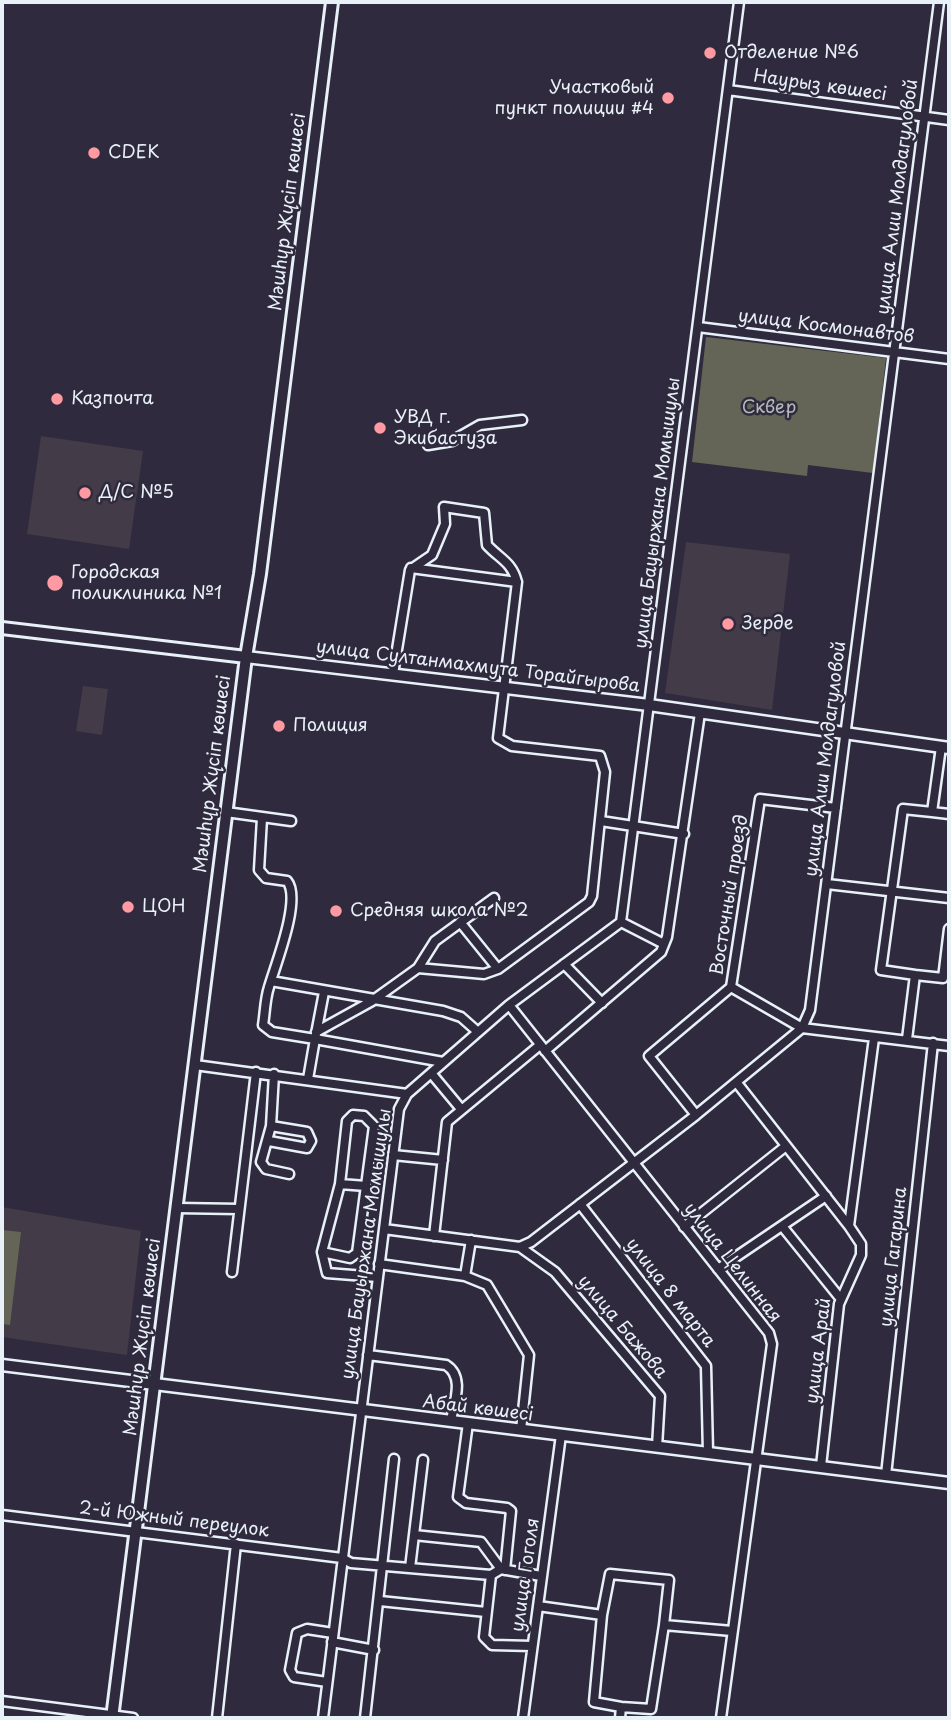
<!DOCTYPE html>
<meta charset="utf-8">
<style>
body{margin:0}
#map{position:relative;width:951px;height:1720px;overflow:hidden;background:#2f2a3d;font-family:"Playpen Sans",sans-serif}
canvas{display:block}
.frame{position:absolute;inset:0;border:4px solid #e8f1f8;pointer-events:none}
</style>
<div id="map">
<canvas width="951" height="1720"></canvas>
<div class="frame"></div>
</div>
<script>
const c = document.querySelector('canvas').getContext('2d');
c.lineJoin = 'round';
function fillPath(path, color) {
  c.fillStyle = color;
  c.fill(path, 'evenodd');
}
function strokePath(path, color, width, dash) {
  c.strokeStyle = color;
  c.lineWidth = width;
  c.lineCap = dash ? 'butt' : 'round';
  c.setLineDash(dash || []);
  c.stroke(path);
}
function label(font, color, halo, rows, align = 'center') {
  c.font = font + ' "Playpen Sans",sans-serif';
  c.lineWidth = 5;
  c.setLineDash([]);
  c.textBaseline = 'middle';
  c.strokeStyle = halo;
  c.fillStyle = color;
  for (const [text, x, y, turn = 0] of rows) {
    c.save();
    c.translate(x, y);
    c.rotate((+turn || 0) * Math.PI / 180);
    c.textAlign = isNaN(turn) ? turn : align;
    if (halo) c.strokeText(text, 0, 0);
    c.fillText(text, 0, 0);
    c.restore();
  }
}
fillPath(new Path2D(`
 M41,436L143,451L129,549L27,534Z
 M686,542L790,554L772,710L665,693Z
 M83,686L108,689L102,735L76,731Z
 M2,1207L141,1231L127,1355L2,1337Z`), '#433b48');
fillPath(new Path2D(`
 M706,337L886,358L873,473L808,465L807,476L692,462Z
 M2,1230L21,1232L10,1325L2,1324Z`), '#646557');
const minor = new Path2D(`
 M728,90L949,120
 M698,327L949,359
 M428,445L452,441L480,425L522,420
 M411,568L517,582
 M941,747L932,812L949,814
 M226,812L291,821
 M262,818L259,870L266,878L287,881C302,899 275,966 269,987C265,999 265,1013 263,1025L272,1032L315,1039L308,1079
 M601,821L684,834
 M827,884L949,898
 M460,922L498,969
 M621,922L664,944
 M564,964L602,1003
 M418,968L435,941L494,898
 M915,975L881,970L903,809L932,812
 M271,981L443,1011L461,1017L478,1032
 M731,987L760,799L836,808
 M324,992L315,1039L443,1062
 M509,1005L769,1333L772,1344L721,1718
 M316,1032L372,1001L418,968L484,974L498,969L589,902L592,896L605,772L600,756L512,746L498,738L517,582C512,562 500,559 487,545L484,513L444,507L445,524L432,555L410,570L393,674
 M907,1039L915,975L943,978L949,929
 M545,1051L661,952L667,937L700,713
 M195,1065L407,1094
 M431,1073L461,1109
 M274,1074L271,1126L261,1162L266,1169L289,1174
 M737,1083L849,1226
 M696,1115L649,1056L731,987L802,1028L949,1046
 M269,1141L307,1148L311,1141L307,1132L271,1126
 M393,1155L443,1160
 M340,1184L366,1186
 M580,1204L706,1366L708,1453
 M177,1208L239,1209
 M782,1226L840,1298
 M684,1227L786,1146
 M384,1229L520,1247L531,1242L696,1115L802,1028L810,1010L939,2
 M434,1236L447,1122L540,1045
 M471,1240L465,1276L487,1285L529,1355L521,1430
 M520,1247L555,1272L660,1396L657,1447
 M322,1252L350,1258L357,1253L374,1126L364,1116L353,1115L347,1121L340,1184L322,1252L327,1273L378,1277
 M379,1264L465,1276
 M718,1269L826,1196
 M232,1272L256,1072
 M368,1355L446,1365C465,1377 454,1402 451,1421
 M468,1423L458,1497L466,1503L507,1508L511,1511L505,1570
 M821,1466L839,1304L861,1255V1244L849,1226L874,1038
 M886,1475L933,1043
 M2,1515L342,1558L351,1563L491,1575L501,1569L541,1576
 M414,1535L481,1542L501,1569
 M410,1568L423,1460
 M491,1575L484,1637L492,1645L532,1646
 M380,1601L486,1612
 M538,1606L602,1615L610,1574L669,1580L664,1625L732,1631
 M602,1615L594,1702L621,1707
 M332,1642L374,1650
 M327,1682L294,1677L290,1670L297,1633L307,1629L333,1633
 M2,1701L133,1718
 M217,1718L236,1544
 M323,1718L399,1109L407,1094L509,1005L621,922L739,2
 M365,1718L394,1459
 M523,1718L561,1435
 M620,1718L621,1707L651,1709L664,1625`);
const tertiary = new Path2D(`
 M246,657L649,705L949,748
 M2,1365L949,1483`);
const secondary = new Path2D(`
 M2,628L246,657
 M112,1718L246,657L260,574L332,2`);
strokePath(minor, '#e8f1f8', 13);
strokePath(tertiary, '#e8f1f8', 15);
strokePath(secondary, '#e8f1f8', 16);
strokePath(minor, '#2f2a3d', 8);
strokePath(tertiary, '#2f2a3d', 10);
strokePath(secondary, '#2f2a3d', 10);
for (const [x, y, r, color] of [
 [710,53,7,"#ff9aa2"],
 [668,98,7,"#ff9aa2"],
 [94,153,7,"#ff9aa2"],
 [57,399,7,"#ff9aa2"],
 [380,428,7,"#ff9aa2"],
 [85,493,7,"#ff9aa2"],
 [55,583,9,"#ff9aa2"],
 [728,624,7,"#ff9aa2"],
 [279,726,7,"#ff9aa2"],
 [128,907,7,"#ff9aa2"],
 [336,911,7,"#ff9aa2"]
]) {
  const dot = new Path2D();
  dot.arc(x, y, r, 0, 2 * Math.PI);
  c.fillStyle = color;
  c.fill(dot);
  strokePath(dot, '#2f2a3d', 2.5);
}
label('18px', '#e8f1f8', '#2f2a3d', [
 ["Отделение №6",724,53],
 ["Участковый",654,88,"right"],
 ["пункт полиции #4",654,109,"right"],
 ["CDEK",108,153],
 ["Казпочта",71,399],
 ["УВД г.",394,418],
 ["Экибастуза",394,439],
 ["Д/С №5",99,493],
 ["Городская",71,573],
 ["поликлиника №1",71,594],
 ["Зерде",742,624],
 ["Полиция",293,726],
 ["ЦОН",142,907],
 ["Средняя школа №2",350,911]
], 'left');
label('18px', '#e8f1f8', '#2f2a3d', [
 ["Наурыз көшесі",820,86,8],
 ["улица Алии Молдагуловой",898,197,-83],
 ["Мәшһүр Жүсіп көшесі",288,212,-83],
 ["улица Космонавтов",826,327,7],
 ["улица Бауыржана Момышулы",658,513,-83],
 ["улица Султанмахмута Торайгырова",478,667,7],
 ["улица Алии Молдагуловой",826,759,-83],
 ["Мәшһүр Жүсіп көшесі",213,774,-83],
 ["Восточный проезд",730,895,-81],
 ["улица Бауыржана Момышулы",367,1244,-82],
 ["улица Гагарина",894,1257,-84],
 ["улица Целинная",732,1263,52],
 ["улица 8 марта",670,1293,52],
 ["улица Бажова",622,1327,50],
 ["Мәшһүр Жүсіп көшесі",143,1337,-83],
 ["улица Арай",819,1351,-83],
 ["Абай көшесі",478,1409,7],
 ["2-й Южный переулок",174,1520,7],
 ["улица Гоголя",526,1575,-82]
]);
label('18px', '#b3b9b8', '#2f2a3d', [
 ["Сквер",769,408]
]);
</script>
